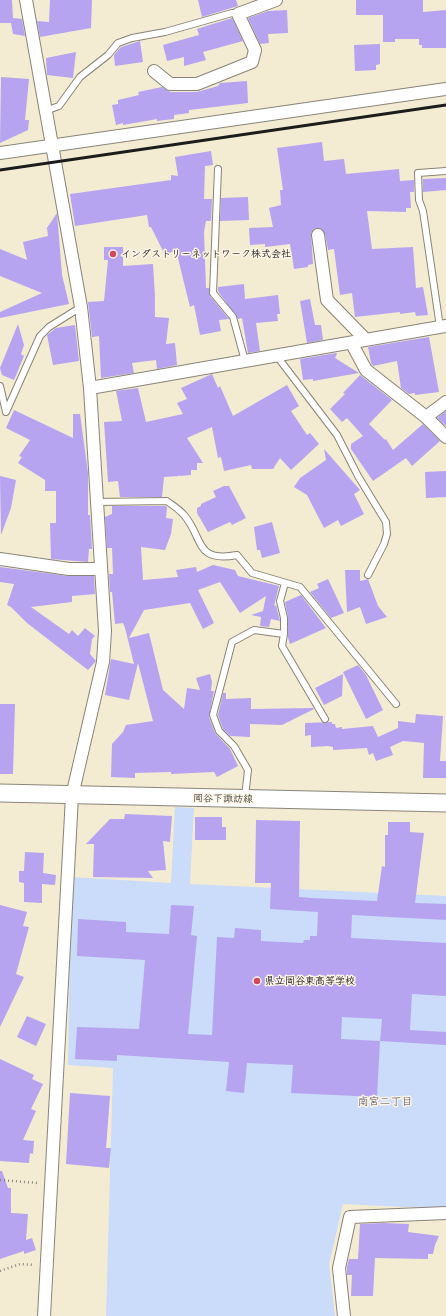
<!DOCTYPE html>
<meta charset="utf-8">
<style>
body{margin:0}
canvas{display:block;background:#f4ebd3}
</style>
<canvas width="446" height="1316"></canvas>
<script>
const c = document.querySelector('canvas').getContext('2d');
c.lineJoin = 'round';
function fillPath(path, color) {
  c.fillStyle = color;
  c.fill(path, 'evenodd');
}
function strokePath(path, color, width, dash) {
  c.strokeStyle = color;
  c.lineWidth = width;
  c.lineCap = dash ? 'butt' : 'round';
  c.setLineDash(dash || []);
  c.stroke(path);
}
function label(font, color, halo, rows, align = 'center') {
  c.font = font + ' "Playpen Sans","Klee One",sans-serif';
  c.lineWidth = 3;
  c.setLineDash([]);
  c.textBaseline = 'middle';
  c.strokeStyle = halo;
  c.fillStyle = color;
  for (const [text, x, y, turn = 0] of rows) {
    c.save();
    c.translate(x, y);
    c.rotate((+turn || 0) * Math.PI / 180);
    c.textAlign = isNaN(turn) ? turn : align;
    if (halo) c.strokeText(text, 0, 0);
    c.fillText(text, 0, 0);
    c.restore();
  }
}
fillPath(new Path2D(`
 M175,807L194,808L190,884L446,896V1209L343,1204L329,1264L335,1316H106L113,1068L68,1065L71,877L171,883Z`), '#cadcf9');
fillPath(new Path2D(`
 M0,0H12L13,18L22,19L25,36L13,34L11,23H0Z
 M50,0H92L91,28L40,37L37,21L49,22Z
 M198,0H236L238,6L202,17Z
 M356,0H423V12L446,10V48H422V45H419V39H395V42H383V15H356Z
 M287,10L288,33L268,34L269,43L260,44L248,18L268,11Z
 M232,18L243,41L203,52L206,60L184,66V57L167,61L163,45L199,35L197,29Z
 M140,41L143,62L115,66L114,55L121,47Z
 M380,44V64L376,65V70L355,71L354,45Z
 M76,52L73,78L47,75L46,58Z
 M1,77L29,79L25,120H29L28,130L0,143Z
 M247,81L248,103L189,110V113L174,115V119L157,121V119L123,125V123L116,125L112,105L118,104V100L139,95L138,92L162,87L170,92H197L218,86L220,83Z
 M322,142L324,161L344,159L346,174L399,169L400,181L414,180V192H410L411,208H406V212L367,211L372,249L413,247L416,288L423,287L428,315L416,316L415,312L400,314V312L355,317L352,293L340,295L334,249L328,250L325,234L320,228L314,229L311,233L313,264L308,265V267L294,269L290,244L265,247V244L250,245L249,228L273,227L269,208L281,205L280,190H283L277,148Z
 M211,151L213,165L205,166L204,199H212L211,221H206L204,232L206,288H209L210,296L229,319L219,320L221,331L200,335L194,305L190,307L176,250L165,255L151,227H149L147,215L75,226L70,194L171,180V175L178,176L175,157Z
 M446,178V190L423,192V179Z
 M248,197L249,220L220,221L221,198Z
 M57,213L62,275L69,304L0,318V312L42,293L0,276V249L27,260L23,242L48,236L47,228Z
 M104,247H123V266L153,264L155,297V317L169,318L166,344L175,343L177,365L157,369L156,360L132,363L134,373L101,378L99,336L92,337L88,302L104,301L108,260H104Z
 M244,284L245,299L278,295L280,314H277L278,321L256,323L260,351L248,353L242,318L238,319L218,291V287Z
 M310,299L315,325H321L323,340L307,343L300,301Z
 M18,324L24,345L21,354L24,356L14,380L2,375L0,368Z
 M75,325L79,361L53,365L47,335L56,328Z
 M429,337L439,392L415,395V393L409,394L401,388L397,361L373,366L371,363L368,347Z
 M336,353L337,354L335,358L359,373L313,381V379L303,380L300,359Z
 M212,374L218,388L220,386L233,416L287,385L299,406L291,411L307,435L310,433L319,444L291,470L280,458L273,469H252L251,465L224,471L221,457L218,458L212,427L187,438L203,463H197V470H191V475L180,476L179,475V476L164,477L162,497H120L118,481L108,482L104,422L122,421L116,391L138,388L146,422L183,414L177,403L187,399L181,388Z
 M360,375L392,400L369,424L385,440L386,439L393,450L423,424L440,441L412,466L406,458L373,481L351,449V444L363,436L347,418L342,422L330,409L345,394L343,393Z
 M14,410L73,438V414H80L88,473V515H90L92,549H89L88,562L51,559L50,523H56V491H45V480L18,463L22,457L19,456L30,440L6,428Z
 M446,411V426L437,418Z
 M324,449L360,490L354,494L364,514L341,526L338,520L324,528L307,495L294,487L300,478L326,460Z
 M446,471V497L426,498L425,472Z
 M0,476L16,480L11,508L1,535Z
 M224,486H229L246,518L232,525L230,522L208,532L197,513V508L201,506V504L216,497L213,491Z
 M112,506H166L167,507L166,518L173,519L171,534L165,550L141,547L143,580L178,577L176,570L196,567L197,572L213,565L235,570L238,576L279,586L274,606L276,605L280,621L271,619L269,627L260,626L261,617L251,615L263,611L266,596L240,613L220,582L198,590L214,623L203,629L190,603L144,610L129,638L149,633L163,690L184,709L187,688L200,690L196,678L210,674L212,682L211,691H214L209,717L215,733L230,749L238,766L217,777L214,772L171,774V772L135,773V778L111,777L112,744L123,732L126,725L153,721L138,663L129,700L105,695L111,659L134,664L125,628L123,623L115,624L112,592H110L109,574H113L112,548H107L105,517L112,514Z
 M272,522L280,553L262,558L260,550H257L254,527Z
 M0,567L68,576H94L95,594L72,596V602L31,607L69,634L72,630L78,636L85,628L95,636L92,639L90,654L96,661L88,670L27,623L11,607L7,605L14,584L0,582Z
 M345,570H360V581L368,579L378,606L387,617L366,624L360,607L347,612Z
 M328,579L344,613L331,618L310,592L319,588L317,584Z
 M301,595L326,628L290,644L288,638V617L285,602Z
 M358,665L366,675L383,710L366,719L343,672Z
 M343,674L342,696L324,705L315,688Z
 M223,693H226V699L251,698V709L313,708L314,709L282,725L250,724V737L230,736L223,729L218,715Z
 M0,704H15L13,774H0Z
 M416,714L443,716L440,761H446V778H423L424,743L403,741L390,747L393,755L376,761L373,753L369,755L367,748L333,750V747L328,746L311,747V735L305,736V723L332,722V724H335L336,728L342,727V729L373,726L378,737L398,728V721L415,723Z
 M125,814L172,816L170,842L163,841L166,870L148,871L153,878L93,877L94,844H86L110,819H124Z
 M195,817H222V827H226V840H195Z
 M256,820L300,821L299,897L312,898L377,901L382,866L385,867V835H388V822H410V832L424,833L415,903L446,904V920L352,915L351,938L446,943V996L412,994L410,1030L446,1032V1045L380,1041L382,1019L342,1017L341,1039L380,1041L377,1097L291,1093L293,1065L247,1063L244,1093L226,1091L229,1062L117,1055V1061L75,1059L77,1027L139,1029L145,960L77,956L78,919L126,922V932L169,934L171,905L194,906L191,935L197,936L188,1034L212,1035L217,937L234,938L235,928L261,930V941L303,943L304,940H310V936H317L318,912L270,909L271,883H255Z
 M25,852L44,853L43,873L56,875L55,885L42,884V903L24,902V883L19,882V871H24Z
 M0,905L27,912L23,926L29,927L16,974L24,977L0,1027Z
 M27,1016L46,1024L36,1046L17,1037Z
 M0,1059L34,1075L32,1079L43,1084L31,1109L36,1111L23,1140L34,1141L33,1154L30,1153L29,1163L0,1161Z
 M70,1093L110,1096L106,1148H111L109,1168L66,1164Z
 M0,1171H2L8,1188H11V1213L28,1214L26,1240L32,1238L36,1250L24,1254V1251L0,1259Z
 M384,1223L409,1224L408,1232L439,1236L435,1245L433,1254H428V1259L375,1258L373,1296H351L352,1275H347V1267L349,1259H358L360,1224Z`), '#b6a4f0');
const lane = new Path2D(`
 M45,111L59,106L80,77L108,55L118,43L132,38L165,32L232,13L238,14
 M218,169L213,293L233,317L245,361
 M440,327L423,211L419,200L418,173L446,171
 M276,355L337,435L358,476L386,522L387,534L384,544L368,575
 M0,386L6,412L40,336L49,327L81,307
 M96,502L167,501C172,505 179,509 184,515C204,538 194,563 237,555L252,573L300,587L396,704
 M284,634L282,646L325,719
 M245,797L248,770L234,746L219,731L213,715L232,642L254,630L284,634V618L280,601L285,583`);
const street = new Path2D(`
 M26,0L81,307L90,388L105,631L103,662L72,796L44,1316
 M154,71L170,84H197L252,62L255,50L238,14L276,0
 M0,153L446,89
 M318,235L327,300L366,340
 M352,344L366,370L426,417L446,437
 M90,388L446,326
 M426,417L446,402
 M0,559L69,569H101
 M344,1316L339,1268L350,1217L446,1213`);
const secondary = new Path2D(`
 M0,793L446,803`);
strokePath(lane, '#888478', 8);
strokePath(street, '#888478', 14);
strokePath(secondary, '#888478', 19);
strokePath(new Path2D(`
 M0,1180L38,1183
 M0,1271L20,1264L34,1265`), '#888478', 2.5, [1, 3]);
strokePath(lane, '#fff', 6);
strokePath(street, '#fff', 12);
strokePath(secondary, '#fff', 17);
strokePath(new Path2D(`
 M0,170L446,105`), '#1c1c1c', 3);
for (const [x, y, r, color] of [
 [113,254,4,"#d1495b"],
 [257,981,4,"#d1495b"]
]) {
  const dot = new Path2D();
  dot.arc(x, y, r, 0, 2 * Math.PI);
  c.fillStyle = color;
  c.fill(dot);
  strokePath(dot, '#fcf5e5', 1.5);
}
label('bold 10px', '#1c1c1c', '#fcf5e5', [
 ["インダストリーネットワーク株式会社",121,254],
 ["県立岡谷東高等学校",265,981]
], 'left');
label('10px', '#1c1c1c', '#fcf5e5', [
 ["岡谷下諏訪線",223,799,1]
]);
label('11px', '#524c66', '#fcf5e5', [
 ["南宮二丁目",385,1102]
]);
</script>
